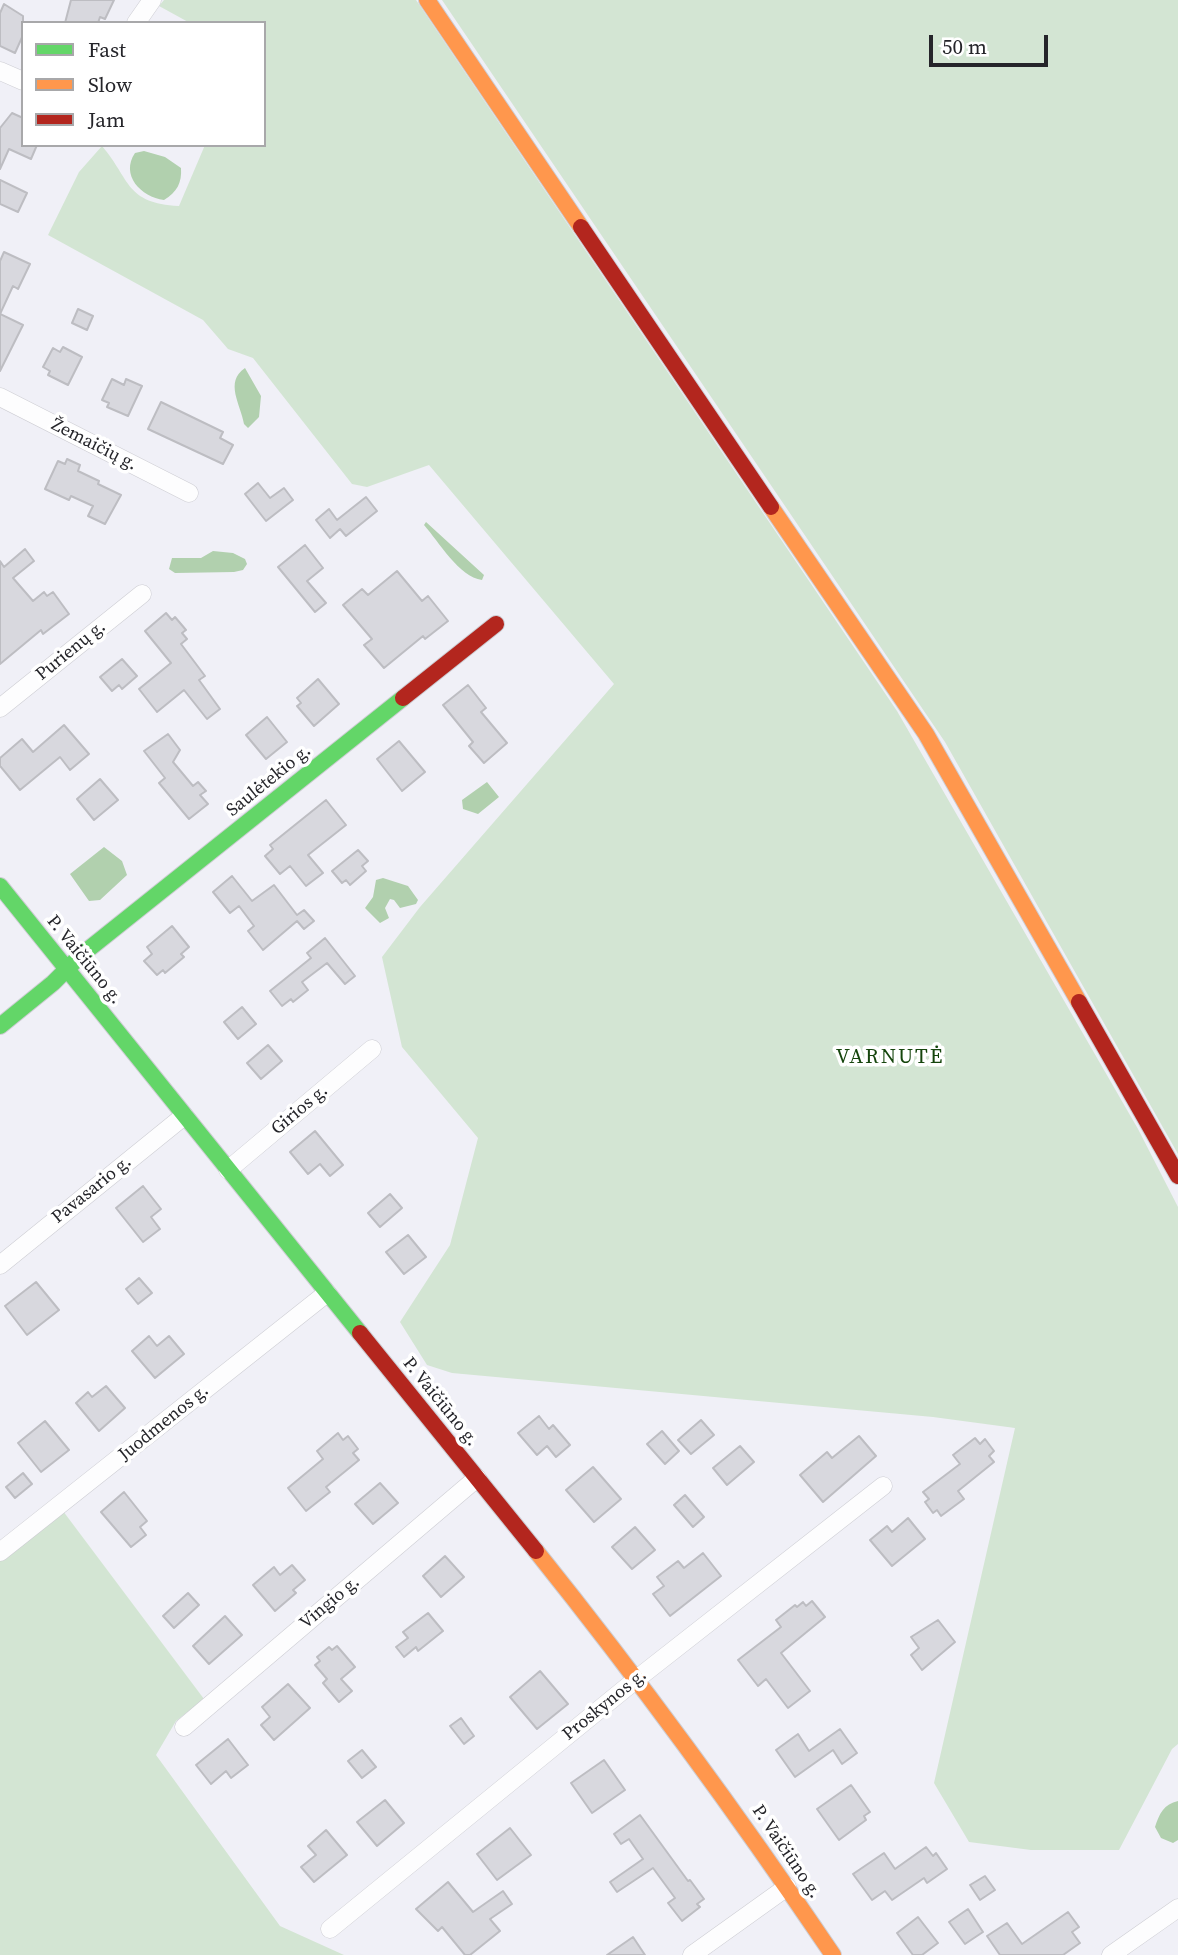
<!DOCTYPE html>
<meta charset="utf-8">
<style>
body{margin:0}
#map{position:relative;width:1178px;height:1955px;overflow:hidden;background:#f0f0f7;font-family:"Source Serif 4",serif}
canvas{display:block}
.legend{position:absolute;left:21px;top:21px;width:245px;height:126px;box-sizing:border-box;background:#fff;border:2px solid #a8a8aa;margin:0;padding:9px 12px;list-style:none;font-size:21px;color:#25252a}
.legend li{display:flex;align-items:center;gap:14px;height:35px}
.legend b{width:35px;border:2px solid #a8a8aa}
.scale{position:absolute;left:929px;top:35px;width:119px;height:32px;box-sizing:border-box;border:4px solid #25252a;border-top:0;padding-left:9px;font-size:21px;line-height:24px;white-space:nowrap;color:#25252a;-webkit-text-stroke:5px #fff;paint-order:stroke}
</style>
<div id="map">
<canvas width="1178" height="1955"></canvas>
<ul class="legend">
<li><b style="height:9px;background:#63d668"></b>Fast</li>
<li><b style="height:9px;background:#ff974d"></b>Slow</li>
<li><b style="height:9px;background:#b3261e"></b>Jam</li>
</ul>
<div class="scale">50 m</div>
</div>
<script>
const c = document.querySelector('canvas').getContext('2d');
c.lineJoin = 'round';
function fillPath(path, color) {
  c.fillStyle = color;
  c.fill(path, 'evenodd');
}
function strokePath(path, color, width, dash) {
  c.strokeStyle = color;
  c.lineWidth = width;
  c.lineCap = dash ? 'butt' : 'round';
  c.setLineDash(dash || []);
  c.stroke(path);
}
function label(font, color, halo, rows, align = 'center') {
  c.font = font + ' "Source Serif 4",serif';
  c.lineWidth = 7;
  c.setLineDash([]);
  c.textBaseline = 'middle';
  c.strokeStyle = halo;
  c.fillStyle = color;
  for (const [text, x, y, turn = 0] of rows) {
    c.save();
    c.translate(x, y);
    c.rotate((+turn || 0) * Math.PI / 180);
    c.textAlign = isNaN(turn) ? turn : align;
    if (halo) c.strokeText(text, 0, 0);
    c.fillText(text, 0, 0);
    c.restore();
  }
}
fillPath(new Path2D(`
 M164,0H416L897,711L1138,1129L1178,1207V1744L1172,1749L1119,1850H1031L969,1842L934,1783L1015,1428L933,1417L452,1373L427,1365L400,1322L450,1245L478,1138L402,1047L382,957L420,907L614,684L429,465L367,487L352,484L253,358L228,349L203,320L48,235L79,172L102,146C131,180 125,203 179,206L205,145H264V23H190L159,6Z
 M442,0H1178V1154L945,742Z
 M63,1511L204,1699L176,1721L156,1755L280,1926L344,1955H0V1559Z`), '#d3e5d3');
fillPath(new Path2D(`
 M144,151L165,157L181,168C182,183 177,192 164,200C141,197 120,175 135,153Z
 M245,368L261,396L259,417L248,428L244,424C241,405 224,382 245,368Z
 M426,522L484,575L482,580C459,577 439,542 424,525Z
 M213,551L233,553L245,559L247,564L243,570L234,572L175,573L169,569L172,558H201Z
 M487,782L499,797L478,814L463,809L462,800Z
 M104,847L122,861L127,875L100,900L89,901L70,874Z
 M383,878L408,886L418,900L416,904L400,908L394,900L390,899L385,908L389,918L380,923L365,908L373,897L376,880Z
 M1178,1801V1840L1173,1843L1161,1838L1155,1827C1159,1814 1164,1804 1178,1801Z`), '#b1d0ae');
const building = new Path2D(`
 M71,0H114L105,19L100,17L98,23H65Z
 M4,4L23,16V35L15,53L0,46V13Z
 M12,113L23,118V145H37L31,159L9,149L0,169V128Z
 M0,180L27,193L18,212L0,204Z
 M4,252L30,264L18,289L13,286L0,314L23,325L0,371V261Z
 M78,309L93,316L87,330L72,323Z
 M63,347L82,357L68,385L48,375L50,371L43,367L53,348L60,352Z
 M112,379L124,385L126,379L142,386L128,416L107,407L109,403L102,400Z
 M161,402L223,432L220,438L233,445L223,464L148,429Z
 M67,459L80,465L78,471L99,481L98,484L121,495L105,524L88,516L93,506L71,496L69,500L45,489L58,461L65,464Z
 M258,483L270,498L284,488L293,500L266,521L245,494Z
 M366,497L377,511L346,536L340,529L330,538L316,520L329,509L337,520Z
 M305,545L323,568L307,581L326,603L315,612L278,567Z
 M25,549L34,561L13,578L33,601L44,592L47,596L53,592L69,614L43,634L41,630L0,664V561L4,567Z
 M397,571L422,601L428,596L448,621L425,639L423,636L384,668L364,645L372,639L343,605L362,589L368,595Z
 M166,613L172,620L175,617L186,630L182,633L187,639L181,644L205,676L199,680L220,709L207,719L184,690L157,712L139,689L171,663L145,631Z
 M122,659L137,676L122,689L119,685L112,691L100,677Z
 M318,679L339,704L314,726L297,706L301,703L297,698Z
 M468,685L486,708L481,712L507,743L484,763L469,746L473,742L443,705Z
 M267,717L287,742L266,759L246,735Z
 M64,725L89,754L70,770L60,757L20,790L0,766V758L22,739L33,752Z
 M168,734L180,750L173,762L193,786L198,782L206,791L200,795L208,804L189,819L159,783L165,778L144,751Z
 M399,741L425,772L402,791L377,759Z
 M100,779L118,800L94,820L77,799Z
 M326,800L346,825L308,855L323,873L306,886L290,866L280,874L265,856L273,849L270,845Z
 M358,850L368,861L362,866L366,871L350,885L346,880L342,883L332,871Z
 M232,876L252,901L274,885L297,915L304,910L314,921L304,929L297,921L263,950L248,931L254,926L239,906L230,913L213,892Z
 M172,926L189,947L181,954L184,957L165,973L163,970L157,975L144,961L152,954L147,947Z
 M325,938L355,976L345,984L327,963L302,982L308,990L293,1002L291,999L282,1006L270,991L311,958L307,953Z
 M242,1007L256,1024L238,1039L224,1022Z
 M268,1045L282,1061L261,1079L247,1063Z
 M315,1131L343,1165L330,1176L320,1164L308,1174L290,1152Z
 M143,1186L161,1209L151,1217L160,1229L143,1242L116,1208Z
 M390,1194L402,1208L380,1227L368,1213Z
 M408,1235L426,1257L404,1274L386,1252Z
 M139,1278L152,1293L138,1304L126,1289Z
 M36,1282L59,1310L27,1335L5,1306Z
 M149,1336L157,1346L169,1336L184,1354L155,1378L132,1351Z
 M106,1386L125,1408L99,1431L76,1403L88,1392L92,1397Z
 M539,1416L549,1429L553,1425L570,1445L556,1457L547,1446L537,1455L518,1433Z
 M701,1420L714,1435L691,1454L678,1440Z
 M45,1421L69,1450L41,1472L18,1443Z
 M662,1431L679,1451L665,1464L647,1444Z
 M338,1433L343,1440L348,1436L358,1449L353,1453L359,1460L326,1487L330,1492L306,1511L288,1488L323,1459L317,1451Z
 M859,1436L876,1456L823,1502L800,1475L827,1452L832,1458Z
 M975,1438L980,1444L985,1439L994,1451L989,1456L994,1462L958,1491L964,1499L941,1516L937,1510L933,1513L925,1502L929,1499L923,1492L960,1464L953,1455Z
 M740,1446L754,1462L727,1485L713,1468Z
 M593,1467L621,1499L594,1522L566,1490Z
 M23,1473L32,1484L15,1498L6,1487Z
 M380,1483L398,1503L373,1524L355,1504Z
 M124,1492L147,1521L140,1527L146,1535L131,1547L101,1512Z
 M685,1495L704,1517L693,1527L674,1505Z
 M908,1518L925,1539L892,1566L870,1540L887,1526L892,1532Z
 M635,1527L655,1550L632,1569L612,1547Z
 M703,1553L721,1576L670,1616L653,1594L664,1586L657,1577L678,1561L684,1568Z
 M445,1556L464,1577L441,1597L423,1576Z
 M292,1565L305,1580L293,1590L296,1593L275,1611L253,1585L274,1567L280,1575Z
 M188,1593L199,1605L174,1628L163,1616Z
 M812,1601L825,1617L781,1653L810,1691L788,1708L766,1679L758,1686L738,1660L781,1627L776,1620L795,1605L797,1607L803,1602L806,1606Z
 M428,1613L443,1631L418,1651L416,1647L404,1657L396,1647L408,1638L403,1632Z
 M225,1616L242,1635L209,1664L193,1646Z
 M938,1620L955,1642L922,1670L911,1655L919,1648L911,1637Z
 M337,1646L355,1667L341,1679L352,1691L339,1702L323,1683L327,1679L315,1665L320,1661L317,1657L329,1647L332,1650Z
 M540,1671L568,1704L537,1729L510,1697Z
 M288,1684L310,1708L274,1740L261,1725L270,1717L262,1707Z
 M461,1718L474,1736L464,1744L450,1726Z
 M840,1729L857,1753L842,1764L833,1750L795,1777L776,1750L798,1734L809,1751Z
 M228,1739L248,1765L231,1778L226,1771L211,1784L196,1765Z
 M362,1750L376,1767L362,1778L348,1761Z
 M604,1760L625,1790L592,1813L571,1783Z
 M851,1785L870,1812L864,1816L866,1820L839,1840L817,1809Z
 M385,1800L404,1823L377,1846L357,1822Z
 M640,1815L688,1881L690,1880L704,1899L697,1904L700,1907L682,1921L668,1903L675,1898L653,1868L617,1892L610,1882L643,1859L629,1839L621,1844L614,1834Z
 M510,1828L531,1855L497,1880L477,1854Z
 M326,1830L347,1855L314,1882L301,1867L316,1855L308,1846Z
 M926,1847L933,1856L936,1853L947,1869L927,1883L924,1878L892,1900L885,1891L872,1900L853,1874L884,1853L895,1869Z
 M985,1876L995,1890L980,1900L970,1885Z
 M448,1882L473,1912L503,1891L512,1904L490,1919L500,1931L470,1955H465L442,1927L438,1931L416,1909Z
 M968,1909L983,1932L965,1944L949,1922Z
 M1068,1912L1079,1927L1072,1932L1080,1943L1063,1955H1000L987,1936L1007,1923L1022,1944Z
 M918,1917L938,1943L922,1955H913L897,1933Z
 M633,1937L645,1955H607Z`);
fillPath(building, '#d8d8de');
strokePath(building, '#bdbdc2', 2);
const street = new Path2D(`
 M136,23L152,0
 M0,71L23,81
 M0,397L189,493
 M0,708L142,594
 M228,1170L372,1049
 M0,1265L184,1116
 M0,1552L327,1293
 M184,1727L477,1478
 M330,1929L638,1678L883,1486
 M692,1955L787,1887
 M1111,1955L1178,1908`);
const fast = new Path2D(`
 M0,886L360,1333
 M0,1026L53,983L80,956L403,698`);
const slow = new Path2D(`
 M427,0L581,227
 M771,507L926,734L1079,1002
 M536,1551C641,1682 739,1816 833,1955`);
const jam = new Path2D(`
 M581,227L771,507
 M403,698L496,624
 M1079,1002L1178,1176
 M360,1333L536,1551`);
strokePath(street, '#cdcdd3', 19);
strokePath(fast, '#cdcdd3', 18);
strokePath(slow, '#cdcdd3', 18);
strokePath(jam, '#cdcdd3', 18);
strokePath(street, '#fdfdfe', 18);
strokePath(fast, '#63d668', 16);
strokePath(slow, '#ff974d', 16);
strokePath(jam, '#b3261e', 16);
label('18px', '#25252a', '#fff', [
 ["Žemaičių g.",94,445,27],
 ["Purienų g.",71,651,-39],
 ["Saulėtekio g.",269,781,-39],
 ["P. Vaičiūno g.",84,960,51],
 ["Girios g.",300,1110,-40],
 ["Pavasario g.",92,1190,-39],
 ["P. Vaičiūno g.",440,1402,51],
 ["Juodmenos g.",164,1423,-39],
 ["Vingio g.",330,1603,-40],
 ["Proskynos g.",605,1705,-39],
 ["P. Vaičiūno g.",786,1852,56]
]);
c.letterSpacing = '2px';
label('21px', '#15450c', '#fff', [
 ["VARNUTĖ",890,1058]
]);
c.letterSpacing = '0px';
</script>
